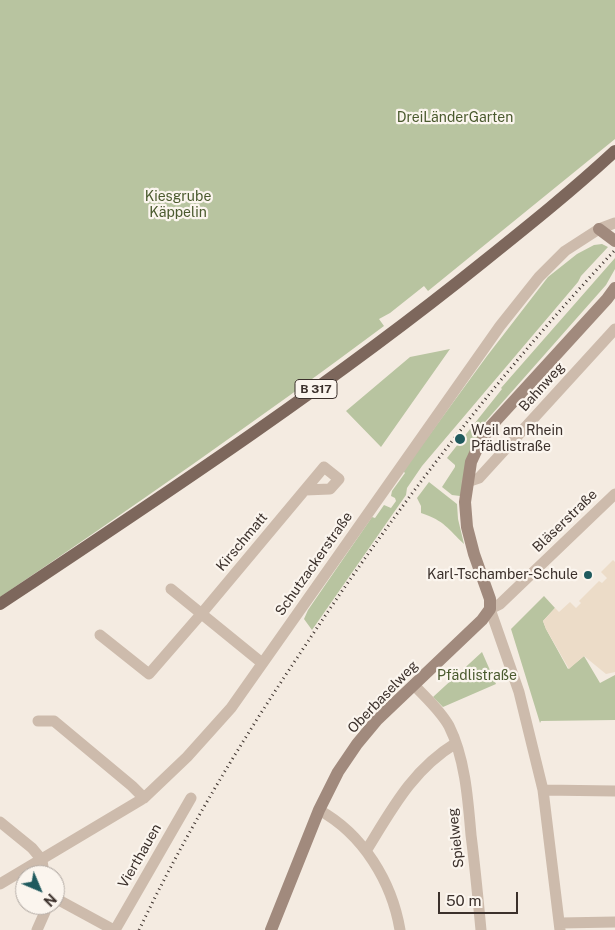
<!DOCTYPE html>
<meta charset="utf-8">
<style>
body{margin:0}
#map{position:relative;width:615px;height:930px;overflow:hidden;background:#f4ebe1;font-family:"Public Sans",sans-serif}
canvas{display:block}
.north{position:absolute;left:15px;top:865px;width:50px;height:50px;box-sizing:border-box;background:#fbf5ee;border:1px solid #aea6a0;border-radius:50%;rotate:135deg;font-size:14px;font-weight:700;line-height:20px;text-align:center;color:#3b302b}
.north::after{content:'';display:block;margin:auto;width:18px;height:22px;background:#1f5a5e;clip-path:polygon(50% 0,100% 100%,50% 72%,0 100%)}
.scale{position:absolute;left:438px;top:892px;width:80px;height:22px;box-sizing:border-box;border:2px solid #3b302b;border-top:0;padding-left:6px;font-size:15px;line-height:18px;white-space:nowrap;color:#3b302b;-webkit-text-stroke:4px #fbf5ee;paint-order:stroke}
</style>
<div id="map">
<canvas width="615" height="930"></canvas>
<div class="north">N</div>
<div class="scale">50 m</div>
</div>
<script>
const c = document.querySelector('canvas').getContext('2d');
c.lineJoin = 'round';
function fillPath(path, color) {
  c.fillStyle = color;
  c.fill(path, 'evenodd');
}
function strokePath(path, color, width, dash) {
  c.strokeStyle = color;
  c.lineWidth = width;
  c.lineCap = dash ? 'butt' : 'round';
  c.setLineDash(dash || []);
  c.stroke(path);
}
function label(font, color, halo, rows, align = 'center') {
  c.font = font + ' "Public Sans",sans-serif';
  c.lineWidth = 4.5;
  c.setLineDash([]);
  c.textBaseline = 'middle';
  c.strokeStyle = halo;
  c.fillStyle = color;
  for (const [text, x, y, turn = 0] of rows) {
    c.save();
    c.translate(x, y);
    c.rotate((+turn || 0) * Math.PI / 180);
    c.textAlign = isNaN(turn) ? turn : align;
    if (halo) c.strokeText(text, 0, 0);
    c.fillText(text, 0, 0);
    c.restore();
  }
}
fillPath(new Path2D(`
 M0,0H615V139L428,291L424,286L390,313L379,319L384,326C258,420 130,509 0,597Z
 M602,244L608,247L581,276L578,282L422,466L407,488L406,495L312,630L304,619L308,610L372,517L375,518L384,505L391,508L396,501L395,498L391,496L392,491L405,473L403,471L487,356L548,277L577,254L594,245Z
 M615,258V269L606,285L485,422L488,425L460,496L452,495L442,487L455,467V465L447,458L502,389L501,388Z
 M450,349L381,447L346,411L410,357Z
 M429,482L457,504L458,519L464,544C448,529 445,521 421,513V506L417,498Z
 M544,596L555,608L543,621L546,629L568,669L584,656L600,683L615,675V720L541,721L540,723L511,629Z
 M482,652L496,684L443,707L433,697Z`), '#b8c4a0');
fillPath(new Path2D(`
 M613,560L615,562V672L606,674L584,656L569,669L546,629L543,621L555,608L559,612L570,602L576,608L581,603L579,601L599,581L602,583L607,578L601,572Z`), '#ecdcc8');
strokePath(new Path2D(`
 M467,482L479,478L615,329
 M171,589L262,663
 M100,635L149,674L202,613L324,467L339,479L330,489L305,490
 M414,685C426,698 440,710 449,726C465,758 468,799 471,835C475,866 478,898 481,930
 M38,721H54L132,786L144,798
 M543,790L615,791
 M319,810C363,834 392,882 400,930
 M0,822L32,848L42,860L44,875
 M366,851C392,809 412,770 456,743
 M0,884L144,798L187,757L231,708L500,326L539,277L565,251L599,229L615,223
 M55,898L114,930
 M560,923L615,922
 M37,930L45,912L46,905
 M115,930L191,798
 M560,930L543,790L519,692L490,609L500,604L615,494`), '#cdbbac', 11);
strokePath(new Path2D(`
 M599,229L615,241
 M271,930L319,810L338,772L357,744L377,720L482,620L490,609V599L474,554L467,527L465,502L471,462L477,449L491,426L607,299L615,288`), '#a18a7d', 12);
strokePath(new Path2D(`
 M0,604C164,495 329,386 483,262C528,226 573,190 615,151`), '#7d675c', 12);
strokePath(new Path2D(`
 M139,930C185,834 240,743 299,655C393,512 498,375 615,250`), '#3b302b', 3, [1, 4]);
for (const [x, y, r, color] of [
 [460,439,6,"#1f5a5e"],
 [588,575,5,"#1f5a5e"]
]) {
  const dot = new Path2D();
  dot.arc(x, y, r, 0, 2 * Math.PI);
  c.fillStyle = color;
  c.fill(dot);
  strokePath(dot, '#fbf5ee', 2);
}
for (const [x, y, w] of [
 [316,389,42]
]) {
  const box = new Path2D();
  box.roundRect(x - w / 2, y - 9.5, w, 19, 4);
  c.fillStyle = '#fbf5ee';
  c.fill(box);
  strokePath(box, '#3b302b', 1);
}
label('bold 12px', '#3b302b', null, [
 ["B 317",316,389]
]);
label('14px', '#4a5a2e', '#fbf5ee', [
 ["DreiLänderGarten",455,118],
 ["Kiesgrube",178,197],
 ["Käppelin",178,213],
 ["Pfädlistraße",477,676]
]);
label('14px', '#3b302b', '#fbf5ee', [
 ["Bahnweg",542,387,-48],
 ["Bläserstraße",565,521,-44],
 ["Kirschmatt",242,542,-50],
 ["Schutzackerstraße",314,564,-55],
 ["Oberbaselweg",383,697,-46],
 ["Spielweg",456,838,-96],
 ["Vierthauen",140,856,-60]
]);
label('14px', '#3b302b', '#fbf5ee', [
 ["Weil am Rhein",471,431],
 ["Pfädlistraße",471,447],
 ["Karl-Tschamber-Schule",578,575,"right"]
], 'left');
</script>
